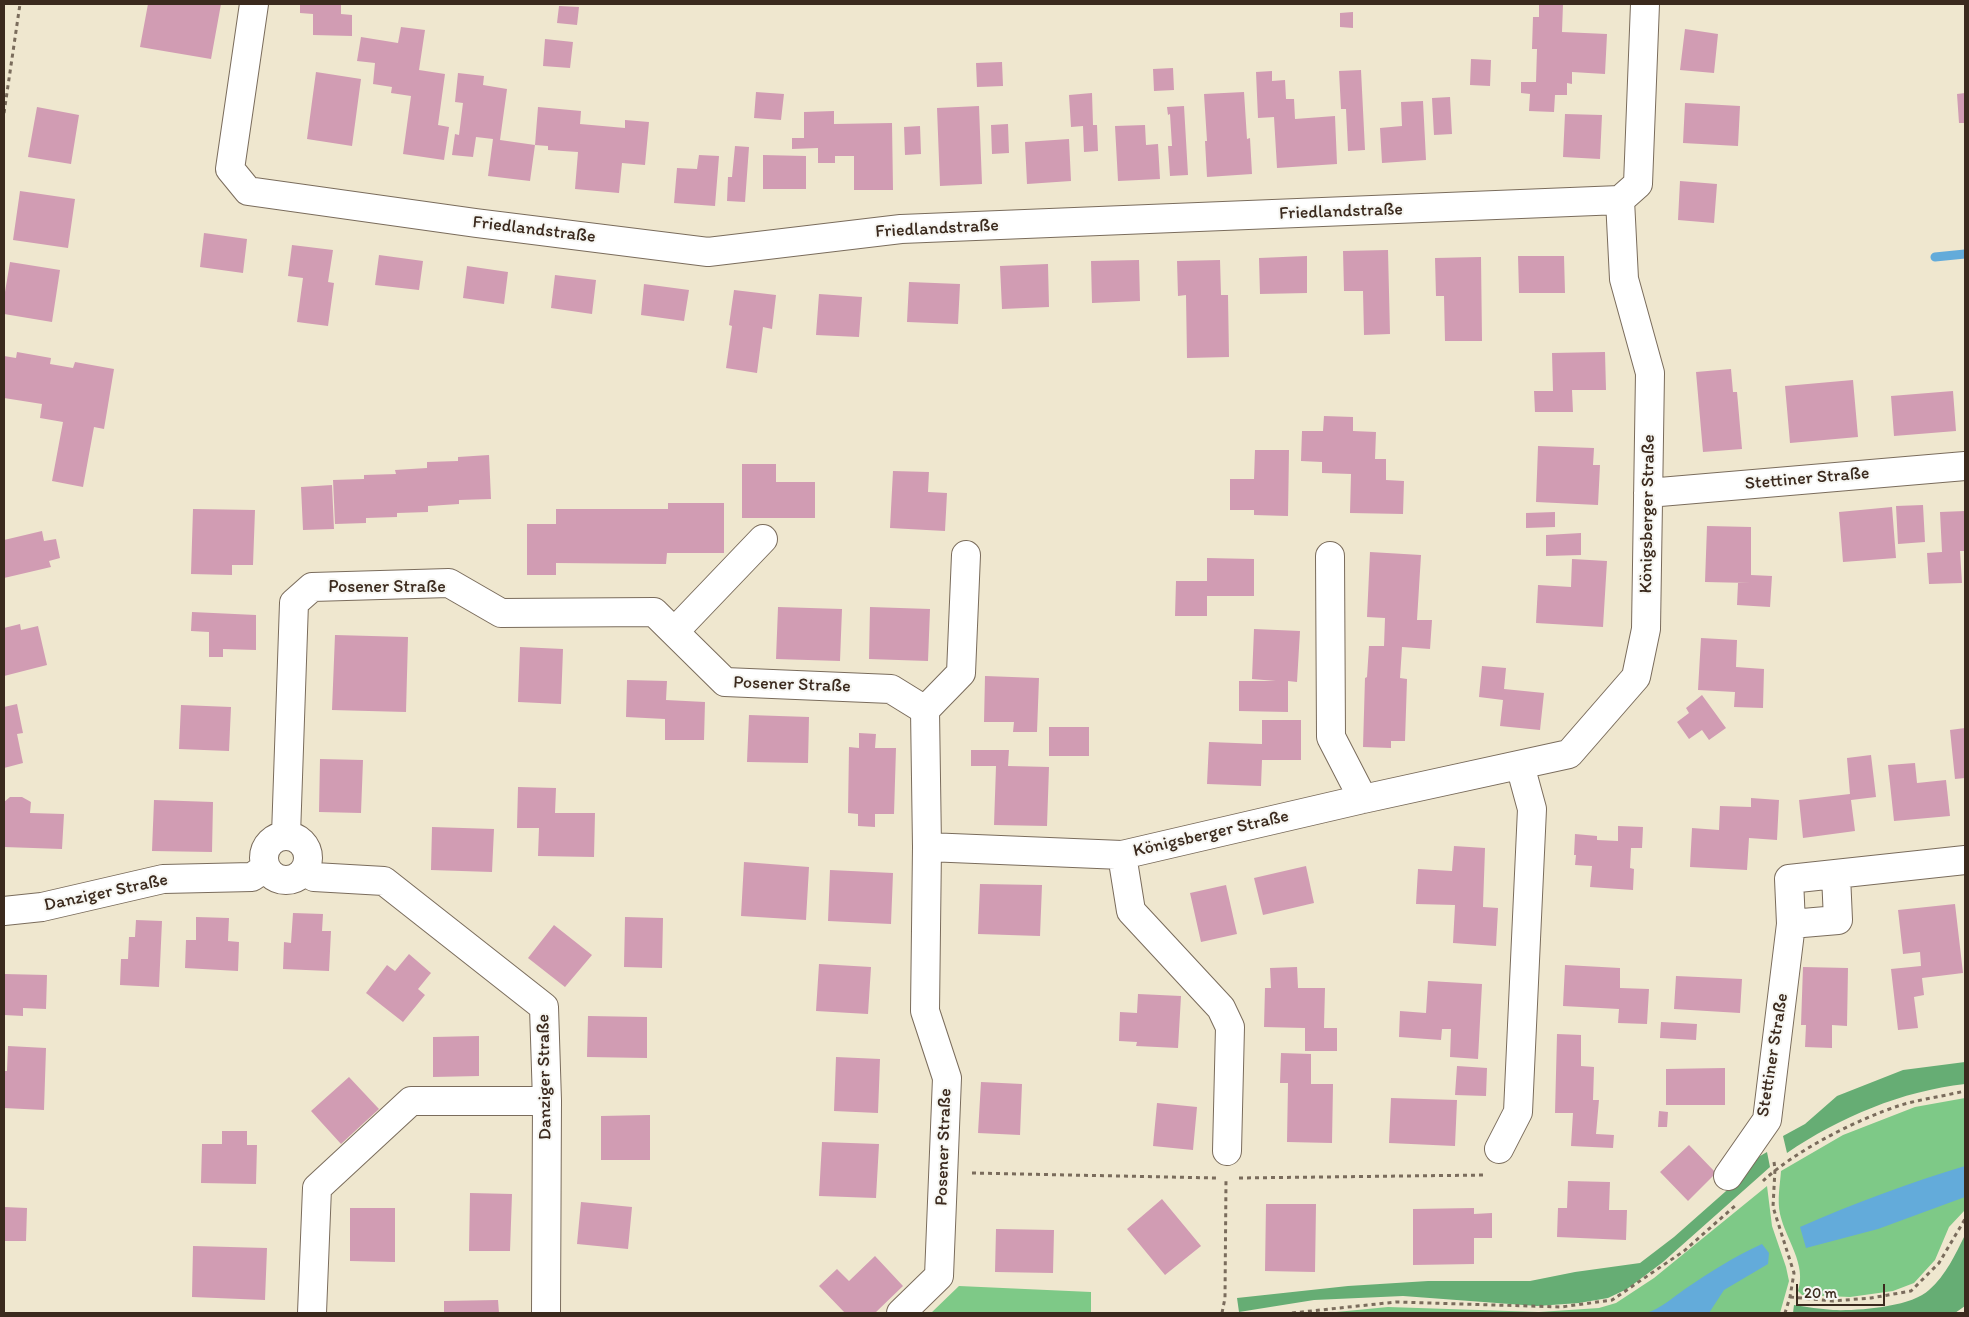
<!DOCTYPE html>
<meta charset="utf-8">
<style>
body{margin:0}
#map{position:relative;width:1969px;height:1317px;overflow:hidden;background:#efe7cf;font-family:Itim,sans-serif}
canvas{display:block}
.frame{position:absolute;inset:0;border:5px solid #3b2a1e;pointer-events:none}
.scale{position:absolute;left:1796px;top:1284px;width:89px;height:22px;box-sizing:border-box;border:2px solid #3b2a1e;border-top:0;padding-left:6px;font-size:15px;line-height:18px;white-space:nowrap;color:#3b2a1e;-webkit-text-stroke:4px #f6f6f2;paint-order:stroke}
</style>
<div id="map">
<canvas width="1969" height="1317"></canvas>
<div class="frame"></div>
<div class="scale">20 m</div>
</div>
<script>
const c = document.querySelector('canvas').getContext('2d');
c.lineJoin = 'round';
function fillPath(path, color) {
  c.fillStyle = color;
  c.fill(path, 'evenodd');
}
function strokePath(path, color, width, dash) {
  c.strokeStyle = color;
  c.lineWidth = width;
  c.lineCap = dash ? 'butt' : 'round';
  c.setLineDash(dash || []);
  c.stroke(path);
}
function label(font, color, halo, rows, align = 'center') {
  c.font = font + ' Itim,sans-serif';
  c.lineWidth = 4;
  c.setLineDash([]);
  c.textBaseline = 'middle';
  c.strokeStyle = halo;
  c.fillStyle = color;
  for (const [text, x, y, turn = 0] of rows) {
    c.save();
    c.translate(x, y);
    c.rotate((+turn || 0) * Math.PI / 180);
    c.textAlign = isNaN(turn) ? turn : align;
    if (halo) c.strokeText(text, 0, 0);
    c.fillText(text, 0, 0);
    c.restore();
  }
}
fillPath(new Path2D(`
 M1965,1098V1210L1949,1227L1935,1260L1914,1283L1893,1291L1850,1297L1802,1295L1798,1291C1807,1264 1786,1240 1780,1214C1777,1200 1780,1185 1781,1171L1843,1135L1915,1107Z
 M1767,1186L1772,1226L1786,1267L1789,1281L1780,1313H1326L1388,1307L1539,1312L1599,1308L1616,1303L1654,1278Z
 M959,1286L1091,1292V1313H931Z`), '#7ec987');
fillPath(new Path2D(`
 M1965,1062V1084C1902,1091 1840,1117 1787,1153L1783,1136L1805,1124L1837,1096L1903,1070Z
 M1767,1152L1770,1167L1663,1262L1627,1289L1608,1298L1579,1303L1537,1306L1403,1296L1314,1300L1239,1312L1237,1298L1348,1286L1428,1281H1530L1575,1272L1640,1263L1674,1237L1734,1184L1753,1160Z
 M1965,1235V1306L1955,1313H1793L1794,1305C1807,1307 1820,1309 1833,1310C1858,1311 1911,1307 1929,1290C1946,1275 1955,1255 1965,1235Z`), '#66ad74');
fillPath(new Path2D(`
 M1965,1166V1197L1878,1229L1806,1248L1800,1227C1854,1203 1909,1183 1965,1166Z
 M1762,1244L1769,1253L1768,1264L1724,1290L1709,1313H1646C1662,1308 1672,1298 1685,1289C1710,1272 1735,1256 1762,1244Z`), '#63abda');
strokePath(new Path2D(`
 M1935,257L1965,254`), '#63abda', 9);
fillPath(new Path2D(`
 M148,4H221L211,59L140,47Z
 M300,4H341V14L352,15V36L313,35V14L300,13Z
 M1539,4H1563L1562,32L1607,34L1605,74L1572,72V84L1567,83V95H1555L1554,112L1529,111L1530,94L1521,93V82H1536L1537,49H1532L1533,17H1539Z
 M559,6L579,7L577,25L557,23Z
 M1353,12V28L1340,27V13Z
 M401,27L425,30L419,70L445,74L438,125L449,127L444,160L403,154L411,96L391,93L392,87L373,84L375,63L357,61L361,37L398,43Z
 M1685,29L1718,34L1714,73L1680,70Z
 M545,39L573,42L570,68L543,66Z
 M1471,59L1491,60L1490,86L1470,85Z
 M1002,62L1003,86L977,87L976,63Z
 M1173,68L1174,90L1154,91L1153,69Z
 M1361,70L1365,150L1348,151L1346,109H1341L1339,71Z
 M1272,71V81L1285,80L1286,99H1294L1295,119L1335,116L1337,164L1277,168L1274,117L1258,118L1256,72Z
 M316,72L361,79L352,146L307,139Z
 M458,73L484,76L483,85L507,89L500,140L535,145L530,181L488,176L493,139L476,137L473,157L452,155L455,134L459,135L463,103L455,102Z
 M756,92L784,94L781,120L754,118Z
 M1244,92L1247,139L1250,138L1252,174L1207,177L1205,141H1207L1204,94Z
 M1092,93L1093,125H1097L1098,151L1084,152L1083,126L1071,127L1069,95Z
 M1965,93V123H1959L1957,94Z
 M1450,97L1452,134L1434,135L1432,98Z
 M1423,101L1426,160L1382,163L1380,128L1402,126L1401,102Z
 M1685,103L1740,106L1738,146L1683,143Z
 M979,106L982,184L940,186L937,108Z
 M1184,106L1188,175L1170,176L1168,146H1172L1170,114L1168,115L1167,107Z
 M37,107L79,115L71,164L28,157Z
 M538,107L581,111L580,124L625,128V120L649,122L645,165L622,163L619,193L575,189L578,152L548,150V146L535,145Z
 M834,111V124L892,123L893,190H854V156H835V163H818V148L792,149V138H804V112Z
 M1565,114L1602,115L1600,159L1563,157Z
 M1008,124L1009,153L992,154L991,125Z
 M1145,125L1146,145L1158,144L1160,179L1118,181L1115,126Z
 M920,126L921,154L905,155L904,127Z
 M1069,139L1071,181L1027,184L1025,142Z
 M735,146L749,147L745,202L727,201L728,177H732Z
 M699,155L719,156L715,206L674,203L677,168L697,169Z
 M763,155L806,156V189H763Z
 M1680,181L1717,184L1714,223L1678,220Z
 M20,191L75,199L68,248L13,240Z
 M204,233L247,239L243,273L200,267Z
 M292,245L333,250L328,282L334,283L328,326L297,322L303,278L288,276Z
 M1388,250L1390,334L1364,335L1363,291H1344L1343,251Z
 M379,255L423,261L419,290L375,285Z
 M1307,256V293L1260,294L1259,258Z
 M1518,256H1564L1565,293H1519Z
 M1481,257L1482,341H1445L1444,296H1436L1435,258Z
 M1139,260L1140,301L1092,303L1091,261Z
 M1220,260L1221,295H1228L1229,357L1187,358L1186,295L1178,296L1177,261Z
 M10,262L60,270L52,322L4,314V298Z
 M1048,264L1049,307L1002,309L1000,266Z
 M467,266L508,272L504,304L463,298Z
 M555,275L596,280L592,314L551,308Z
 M909,282L960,284L958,324L907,322Z
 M644,284L689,290L684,321L641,315Z
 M734,290L776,295L772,329L763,327L757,373L726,368L732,326L729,325Z
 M819,294L862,297L859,337L816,335Z
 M17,352L51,358L50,364L73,368L75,362L114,369L104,429L94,427L83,487L52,481L63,422L40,418L42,404L4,398V356L16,358Z
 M1605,352L1606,390H1572L1573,412H1535L1534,391H1553L1552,353Z
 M1731,369L1733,392H1737L1742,449L1703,452L1696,372Z
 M1853,380L1858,437L1790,443L1785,386Z
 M1953,391L1956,431L1894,436L1891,396Z
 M1324,416L1353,417V431L1376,432L1375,459H1386V480L1404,481L1403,514L1350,513L1351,474L1322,473V462L1301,461L1302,431H1323Z
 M1538,446L1594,448L1593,465H1600L1598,505L1536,502Z
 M1255,450H1289L1288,516L1254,515V510H1230V479H1254Z
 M489,455L491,499L459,500V504L428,506V512L397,513V517L366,518V523L335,524L333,480L364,479V475L396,474L395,470L427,468V462L458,461V457Z
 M742,464H776V482H815V518H742Z
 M893,471L929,472L928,492L947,493L945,531L890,528Z
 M332,485L334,529L303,530L301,487Z
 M668,503H724V553H667L666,564L556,563V575H527V524H556V509H668Z
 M1923,505L1925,542L1898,544L1896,506Z
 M1892,507L1896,558L1843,562L1839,512Z
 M193,509L255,510L253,565H232V575L191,574Z
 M1965,511V551H1960L1962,583L1929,584L1927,553L1942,552L1940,512Z
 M1555,512V527L1526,528V513Z
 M1707,526L1751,527V575L1772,576L1770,607L1737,605L1738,583H1750L1705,582Z
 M42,531L44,541L56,539L60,558L49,561L51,567L4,578V540Z
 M1581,533V555L1546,556V535Z
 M1370,552L1421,555L1417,620H1432L1430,649L1402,647L1400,678L1407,679L1405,741H1391V748L1363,747L1365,678L1367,677L1369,646H1384L1385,618L1367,617Z
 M1207,558L1254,559V596H1207V616H1175L1176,581H1207Z
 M1572,559L1607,561L1603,627L1536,623L1538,585L1571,587Z
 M778,607L842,609L840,661L776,659Z
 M870,607L930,609L928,661L869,659Z
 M192,612L256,615V650L223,649V657H209V632L191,631Z
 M20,624L21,630L38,626L47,665L4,676V628Z
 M1254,629L1300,631L1297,682L1288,681V712L1239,711V681H1276L1252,679Z
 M335,635L408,637L406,712L332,710Z
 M1701,638L1737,640L1736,667L1764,669L1763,708L1734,707L1735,692L1698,690Z
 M520,647L563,649L561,704L518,702Z
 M1482,666L1506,668L1504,689L1544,693L1540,730L1500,726L1503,700L1479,697Z
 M985,676L1039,678L1037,732H1013L1014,722H984Z
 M627,680L667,681L666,700L705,702L704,740H665V719L626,717Z
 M1702,695L1726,728L1709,740L1702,730L1689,739L1677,722L1689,713L1686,708Z
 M17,704L23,733L17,734L23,763L4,768V707Z
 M181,705L231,707L229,751L179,749Z
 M749,715L809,717L808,763L747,762Z
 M1262,720H1301V760H1262L1261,786L1207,784L1209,742L1262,744Z
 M1049,727H1089V756H1049Z
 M1965,728V778L1955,779L1950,730Z
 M859,733L876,734L875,748H896L894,814H875V827L858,826V814L848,813L849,747L859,748Z
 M971,750H1009L1008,766L1049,767L1047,826L994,825L996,766H971Z
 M1871,755L1876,797L1851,800L1855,831L1803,838L1799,800L1850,794L1847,758Z
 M320,759L363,760L361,813L319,812Z
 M1915,763L1917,783L1946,780L1950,816L1894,821L1888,765Z
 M518,787L556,788L555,813H595L594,857L538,856L539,828H517Z
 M10,797H22L31,802L30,813L64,814L62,849L4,847V802Z
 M1751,798L1779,800L1777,840L1749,838L1747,870L1690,867L1692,828L1719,830L1720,806L1751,807Z
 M154,800L213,802L212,852L152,851Z
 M1618,826L1643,827L1642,848H1631L1630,868L1634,869L1633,890L1590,887L1592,866L1575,865L1576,855H1574L1575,834L1597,836V840L1618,841Z
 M432,827L494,829L492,872L431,870Z
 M1454,846L1485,848L1483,907L1498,908L1496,946L1453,943L1455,905L1416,904L1418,869L1452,871Z
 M744,862L809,867L806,920L741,916Z
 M1306,866L1314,903L1263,915L1254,878Z
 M830,870L893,873L891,924L828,921Z
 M980,884L1042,885L1040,936L978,934Z
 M1226,885L1237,934L1201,942L1190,893Z
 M1955,904L1963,973L1922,978L1924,995L1914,997L1918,1028L1898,1030L1891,969L1921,966L1920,952L1903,954L1898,910Z
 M293,913L323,914L322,931H331L329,971L283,969L284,942L291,943Z
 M196,917L229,918L228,941L239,942L238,971L185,968L186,940H196Z
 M625,917L663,918L662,968L624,967Z
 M136,920L162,921L159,987L120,985L121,959H128L129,937H135Z
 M554,925L592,955L565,987L528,958Z
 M409,954L431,973L418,989L425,995L403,1022L366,993L387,965L395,971Z
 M819,964L871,967L868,1014L816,1011Z
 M1565,965L1620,968V988L1649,989L1647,1024L1618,1023L1619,1009L1563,1006Z
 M1297,967L1298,988H1325L1324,1028H1337V1051H1305V1028L1264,1027L1265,988H1271L1270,968Z
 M1803,967L1848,968L1847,1026L1832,1025V1048L1805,1047L1806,1025H1801Z
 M4,974L47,975L46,1009L23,1008V1016L4,1015Z
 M1676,976L1742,979L1740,1013L1674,1009Z
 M1428,981L1482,984L1478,1059L1450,1057L1451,1029H1442L1441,1040L1399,1037L1400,1011L1426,1013Z
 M1138,994L1181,996L1178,1048L1136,1046L1137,1042L1119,1041L1120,1012L1137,1013Z
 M588,1016L647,1017V1058L587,1057Z
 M1661,1022L1697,1024L1696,1040L1660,1038Z
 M1557,1034L1581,1035V1066L1594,1067L1593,1100H1599L1596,1134L1614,1135L1613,1148L1571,1146L1573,1113H1555Z
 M479,1036V1076L433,1077V1037Z
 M8,1046L46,1048L44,1110L4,1108V1071H7Z
 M1281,1053L1311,1054V1084H1333L1332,1143L1287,1142L1288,1083H1280Z
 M836,1057L880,1059L878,1113L834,1111Z
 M1457,1066L1487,1068L1486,1096L1455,1095Z
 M1725,1068V1105H1666V1069Z
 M349,1077L379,1109L341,1144L311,1111Z
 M981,1082L1022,1084L1020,1135L978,1133Z
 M1391,1098L1457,1100L1455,1146L1389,1143Z
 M1157,1103L1197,1107L1193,1150L1153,1146Z
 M1659,1111L1668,1112L1667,1127H1658Z
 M650,1115V1160H601V1116Z
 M222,1131H247V1145H257L256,1184L201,1183L202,1144H222Z
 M822,1142L879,1144L876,1198L819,1196Z
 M1689,1145L1716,1173L1688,1201L1660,1172Z
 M1568,1181L1610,1182L1609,1210H1627L1626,1240L1557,1237L1558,1208H1567Z
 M470,1193L512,1194L510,1251H469Z
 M1162,1199L1201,1246L1165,1275L1127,1229Z
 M581,1202L632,1207L628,1249L577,1244Z
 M1266,1204H1316L1315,1272L1265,1271Z
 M4,1207L27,1208L26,1241H4Z
 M350,1208H395V1262L350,1261Z
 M1474,1208V1214L1492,1213V1238H1474V1264L1413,1265V1209Z
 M996,1229L1054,1230L1053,1273L995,1272Z
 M193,1246L267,1248L265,1300L192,1297Z
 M875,1256L903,1286L875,1313H845L819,1286L837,1269L849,1281Z
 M498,1300L499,1313H444V1301Z`), '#d19cb3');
const street = new Path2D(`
 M254,4L230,169L248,191L476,223L708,252L901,229L1620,200L1638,184L1645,4
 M1648,493L1965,466
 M1330,556L1331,737L1363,799
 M675,631L763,539
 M925,710L961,673L966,555
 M286,835L294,603L312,587L449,583L501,613L654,612L725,682L891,689L925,710L927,847L925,1011L947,1078L939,1276L901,1313
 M264 858a22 22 0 1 1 44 0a22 22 0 1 1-44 0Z
 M927,847L1122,855L1363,799L1569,754L1636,677L1646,629L1650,373L1624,279L1620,200
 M1122,855L1131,911L1221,1008L1230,1027L1227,1151
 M306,869L314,877L384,881L544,1007L547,1101L546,1313
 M1836,875L1838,920L1791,924L1789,879L1965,860
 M4,911L42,907L163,879L252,877L265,868
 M1499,1149L1518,1112L1532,809L1520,765
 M1728,1176L1767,1120L1791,924
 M312,1313L317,1188L411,1101H547`);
strokePath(street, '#7a6c5c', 30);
strokePath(new Path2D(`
 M4,113L20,4
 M1774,1162L1775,1169L1773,1207L1794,1273L1790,1297L1785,1313
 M972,1173L1216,1178
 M1239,1178L1486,1175
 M1763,1181C1796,1150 1858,1119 1901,1105C1922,1099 1944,1096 1965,1091
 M1790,1297L1833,1301L1871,1298L1911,1291L1939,1263L1965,1219
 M1222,1313L1225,1298L1226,1179
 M1292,1313L1396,1302L1561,1307L1612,1300L1684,1251L1736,1205`), '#7a6c5c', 3, [4, 4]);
strokePath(street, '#fff', 28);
label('18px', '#3b2a1e', '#f6f6f2', [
 ["Friedlandstraße",1341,212,-2],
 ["Friedlandstraße",937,229,-3],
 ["Friedlandstraße",534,230,7],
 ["Stettiner Straße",1807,479,-5],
 ["Königsberger Straße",1648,514,-89],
 ["Posener Straße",387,587],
 ["Posener Straße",792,685,2],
 ["Königsberger Straße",1211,834,-13],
 ["Danziger Straße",106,893,-12],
 ["Stettiner Straße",1773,1055,-81],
 ["Danziger Straße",545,1077,-91],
 ["Posener Straße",944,1147,-88]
]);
</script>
